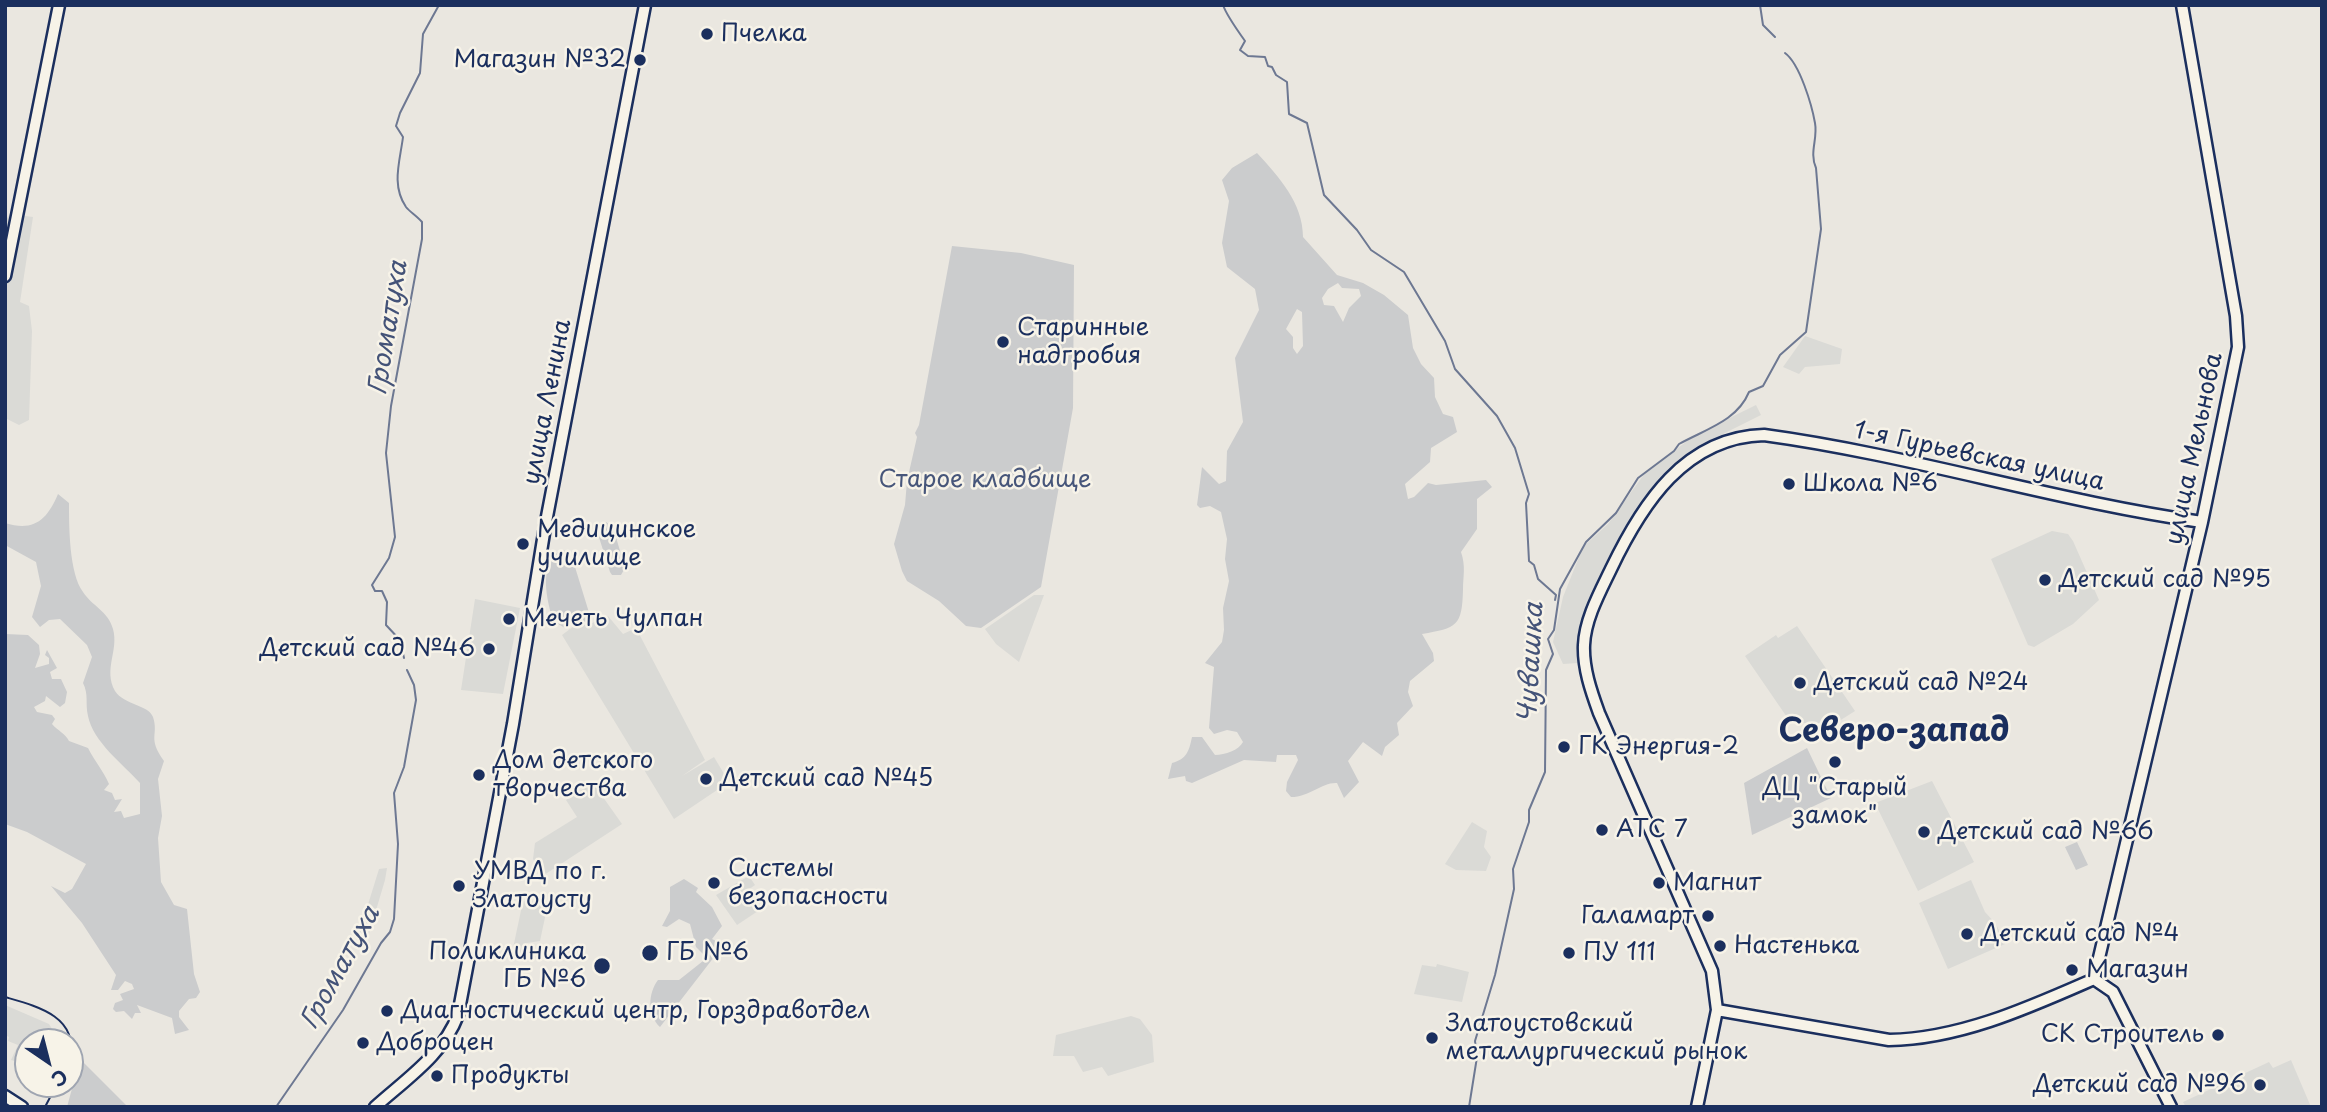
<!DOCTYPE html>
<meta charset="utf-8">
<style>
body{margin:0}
#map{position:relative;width:2327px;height:1112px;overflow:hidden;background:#eae7e0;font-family:"Playpen Sans",sans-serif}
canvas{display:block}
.frame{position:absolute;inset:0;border:7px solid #1b2f5e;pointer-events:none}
.north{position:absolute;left:14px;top:1028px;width:70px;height:70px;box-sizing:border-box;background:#f7f3e8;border:2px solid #9fa5b1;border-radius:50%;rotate:145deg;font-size:19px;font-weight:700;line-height:28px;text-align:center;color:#1b2f5e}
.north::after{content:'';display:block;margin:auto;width:24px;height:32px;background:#1b2f5e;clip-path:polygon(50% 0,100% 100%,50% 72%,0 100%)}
</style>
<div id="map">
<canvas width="2327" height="1112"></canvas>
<div class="frame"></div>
<div class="north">С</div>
</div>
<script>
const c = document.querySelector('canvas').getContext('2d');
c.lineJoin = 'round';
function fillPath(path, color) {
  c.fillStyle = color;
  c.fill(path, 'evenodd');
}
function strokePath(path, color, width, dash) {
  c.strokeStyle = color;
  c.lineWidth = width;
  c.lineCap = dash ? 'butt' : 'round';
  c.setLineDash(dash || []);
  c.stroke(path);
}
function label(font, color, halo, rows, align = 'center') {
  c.font = font + ' "Playpen Sans",sans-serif';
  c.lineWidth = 5;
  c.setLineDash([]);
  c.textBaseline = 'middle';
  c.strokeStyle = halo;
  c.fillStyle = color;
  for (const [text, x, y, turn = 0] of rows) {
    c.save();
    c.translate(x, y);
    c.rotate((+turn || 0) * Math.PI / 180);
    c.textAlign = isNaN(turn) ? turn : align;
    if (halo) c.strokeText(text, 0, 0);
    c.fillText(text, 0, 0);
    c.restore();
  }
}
fillPath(new Path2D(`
 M10,214L33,217L20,302L29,306L32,331L29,420L19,425L5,418V221Z
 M1805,336L1842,349L1840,364L1805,367L1799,374L1783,367Z
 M1756,405L1761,415L1703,444L1659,480L1621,533L1583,619L1578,663L1563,664L1553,642L1563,597L1583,547L1608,524L1645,473L1695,435Z
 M2052,531L2068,534L2073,541L2099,600L2073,624L2034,647L2028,645L1991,559Z
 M1034,595H1044L1019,662L996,644L985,629Z
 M475,599L520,608L503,694L461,690Z
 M608,616L623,634L636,628L705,760L682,776L714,757L729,782L674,819L562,635L574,626L590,624Z
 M1797,626L1855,711L1836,723H1791L1745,656L1776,635L1778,638Z
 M1932,781L1974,862L1918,891L1875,803Z
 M593,783L622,824L544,875L533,859L535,843L577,817L566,800Z
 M1472,822L1487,831L1484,847L1491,857L1486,871L1456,870L1445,864Z
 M387,868L385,880L366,944L357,940L379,869Z
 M749,876L755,885L745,892L758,911L737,925L716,895Z
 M1971,880L1985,912L1996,924L2005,944L1948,969L1919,903Z
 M523,901L534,902L547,908L540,941L527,943L524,956L512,953Z
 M1437,964L1469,972L1462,1002L1414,994L1422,965L1436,967Z
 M5,1005L49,1024L60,1042H28V1065L11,1060L18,1045L8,1041L9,1037L5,1035Z
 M1131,1016L1140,1019L1152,1035L1154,1062L1108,1076L1102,1067L1083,1072L1074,1056H1053L1056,1035Z
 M2291,1060L2311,1107H2186L2183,1102L2269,1062L2273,1068Z`), '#dadad6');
fillPath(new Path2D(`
 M1257,153C1279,177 1303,203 1303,237L1337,275L1363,283L1384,295L1408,315L1413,348L1421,364L1434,378L1435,397L1443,414L1453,417L1457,432L1431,448L1430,462L1405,484L1408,499L1414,497L1428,483L1436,485L1486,480L1492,487L1477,499V529L1461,552C1466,567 1463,576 1463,590C1462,626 1457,628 1422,634L1433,653L1434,661L1410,681L1408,692L1413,706L1397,723L1399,735L1385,747L1382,756L1363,742L1348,761L1359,782L1344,798L1337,783C1322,782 1310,797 1291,797L1286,791L1287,782L1298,760L1296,755H1277L1276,762L1244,760L1192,783L1186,781L1185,776L1168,779L1172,763C1187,759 1189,751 1192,737H1202L1215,755C1225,755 1239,750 1243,742L1237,732L1227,730L1214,734L1209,728L1214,667L1205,663L1222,642L1224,630L1223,608L1229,581L1225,559L1227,539L1221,512L1210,506L1200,508L1197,505L1202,467L1219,484L1226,481L1227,451L1243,422L1235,358L1259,310L1255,289L1227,267L1222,243L1229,201L1222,180L1232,168ZM1338,283L1342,288L1359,289L1361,296L1349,308L1343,322L1334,306L1324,305L1322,298L1328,289ZM1297,309L1302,312L1303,346L1297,354L1293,348V337L1286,329Z
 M952,246L1021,253L1074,265L1073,408L1041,587L981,628L966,626L939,601L907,581L902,571L894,544L905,505L907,481L917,437L915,433L919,425Z
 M58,494L69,503C69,526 69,573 83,592C92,606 108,611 113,629C119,651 103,669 115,691C124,705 149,705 153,717C159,736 147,737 164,761L158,779L162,816L158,838L161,882L174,905L187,909L194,974L200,992L196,998L189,999L179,1011V1017L189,1030L175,1034L172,1018L137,1005L141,1013H135L132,1019L124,1011L116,1012L113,1009L115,1003L123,1000L120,994L134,989L132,984L125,981L118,990H111L116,975L82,923L51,886L65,893L72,889L86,864L27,832L5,824V634L28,635L39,645L40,654L35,668L49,664V658L45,655L47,650L57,668L50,672L52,679H61L67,692L65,703L60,707L46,696L45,701L34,707L37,712L52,715L55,719L52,724C58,731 65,733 69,741L88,748C95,762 103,770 109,784L104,790L112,793L115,800L122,799L114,812L121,811L124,818L140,814V783C123,764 93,742 88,716C85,703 89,695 83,683L92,657L87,645L60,619L49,620L40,627L32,617L41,586L36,562L5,545V523C34,532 47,520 58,494Z
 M606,522L613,527L625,568L621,575H612L610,572L597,531Z
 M560,550H564L575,567L591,619L586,622L574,620L565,628L553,621C547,599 538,567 560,550Z
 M1807,748L1831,798L1752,835L1744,783Z
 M2077,842L2088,865L2076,870L2065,847Z
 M684,879L698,888L696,892L712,907L722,926L712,939L720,943L721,948L660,1027C647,1015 648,993 658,980H679L703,961L704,955L696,947L690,924L679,919L667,927L662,926L670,911V887Z
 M80,1059L128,1107H67Z`), '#cbcccd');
strokePath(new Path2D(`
 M1223,5C1226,14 1240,34 1245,41L1240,50L1248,56L1265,57L1268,66L1272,67L1276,75L1287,82L1289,114L1307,123L1324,195L1357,230L1371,250L1404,272L1445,341L1455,369L1497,416L1515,448L1529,494L1526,503L1529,561L1534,565L1538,579L1556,595L1555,600
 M1760,5L1763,25L1775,37
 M404,658L400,640L386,625L387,602L382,591H375L372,585L389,558L395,537L386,453L391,406L422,239V222C417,216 410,212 406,207C391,185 400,161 403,137L396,126L400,113L420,73L423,34L439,5
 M276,1107L343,1010L381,943L390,932L394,919L398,844L394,793L404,767L416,700L414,685L407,670
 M1469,1107L1477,1057L1475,1041L1495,975L1514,889L1513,869L1529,822V810L1545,772L1546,670L1553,654L1548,639L1554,630L1560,589L1586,542L1616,513L1638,478L1674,451L1679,444C1706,429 1737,421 1749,392L1763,386L1780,355L1806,332L1821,229L1816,168C1809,152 1818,139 1815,123C1812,106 1800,64 1785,53`), '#6d7892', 2);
const major = new Path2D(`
 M5,276L59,5
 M2094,979L2202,522L2238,347L2236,316L2182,5
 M2094,979L2113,992L2171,1107
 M1717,1010L1889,1040C1960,1039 2030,1007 2094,979
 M5,1096L22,1107
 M375,1107C406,1079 443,1055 458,1015L513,724L545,527L645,5
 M1697,1107L1717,1010L1712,971L1599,713C1591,691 1583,668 1584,645C1585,619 1600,592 1611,569C1642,504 1685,437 1764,435C1911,455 2055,501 2202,522`);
strokePath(major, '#1b2f5e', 15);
strokePath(major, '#f7f3e8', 10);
strokePath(new Path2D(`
 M5,997C36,1006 79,1016 70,1058
 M45,1107L57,1084`), '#1b2f5e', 2);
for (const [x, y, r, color] of [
 [707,34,7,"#1b2f5e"],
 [640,60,7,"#1b2f5e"],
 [1003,342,7,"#1b2f5e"],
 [1789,484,7,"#1b2f5e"],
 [523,544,7,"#1b2f5e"],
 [2045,580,7,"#1b2f5e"],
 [509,619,7,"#1b2f5e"],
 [489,649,7,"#1b2f5e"],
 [1800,683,7,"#1b2f5e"],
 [1564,747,7,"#1b2f5e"],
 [1835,762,7,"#1b2f5e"],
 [479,775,7,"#1b2f5e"],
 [706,779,7,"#1b2f5e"],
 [1602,830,7,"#1b2f5e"],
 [1924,832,7,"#1b2f5e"],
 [714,883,7,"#1b2f5e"],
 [1659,883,7,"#1b2f5e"],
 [459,886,7,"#1b2f5e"],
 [1708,916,7,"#1b2f5e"],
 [1967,934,7,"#1b2f5e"],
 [1720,946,7,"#1b2f5e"],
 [650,953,9,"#1b2f5e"],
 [1569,953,7,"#1b2f5e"],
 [602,966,9,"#1b2f5e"],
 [2072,970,7,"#1b2f5e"],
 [387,1011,7,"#1b2f5e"],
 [2218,1035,7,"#1b2f5e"],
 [1432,1038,7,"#1b2f5e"],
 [363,1043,7,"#1b2f5e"],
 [437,1076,7,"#1b2f5e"],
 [2260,1085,7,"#1b2f5e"]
]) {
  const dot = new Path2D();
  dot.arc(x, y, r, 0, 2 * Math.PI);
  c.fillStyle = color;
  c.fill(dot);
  strokePath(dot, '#f7f3e8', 2.5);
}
label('24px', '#1b2f5e', '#f7f3e8', [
 ["Пчелка",721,34],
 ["Магазин №32",626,60,"right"],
 ["Старинные",1017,328],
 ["надгробия",1017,356],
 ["Школа №6",1803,484],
 ["Медицинское",537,530],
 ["училище",537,558],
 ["Детский сад №95",2059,580],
 ["Мечеть Чулпан",523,619],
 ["Детский сад №46",475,649,"right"],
 ["Детский сад №24",1814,683],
 ["ГК Энергия-2",1578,747],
 ["Дом детского",493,761],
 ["творчества",493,789],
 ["Детский сад №45",720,779],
 ["ДЦ \"Старый",1835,788,"center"],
 ["замок\"",1835,816,"center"],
 ["АТС 7",1616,830],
 ["Детский сад №66",1938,832],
 ["Системы",728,869],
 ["безопасности",728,897],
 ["УМВД по г.",473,872],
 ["Златоусту",473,900],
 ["Магнит",1673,883],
 ["Галамарт",1694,916,"right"],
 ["Детский сад №4",1981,934],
 ["Настенька",1734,946],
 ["Поликлиника",586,952,"right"],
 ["ГБ №6",586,980,"right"],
 ["ГБ №6",666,953],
 ["ПУ 111",1583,953],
 ["Магазин",2086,970],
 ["Диагностический центр, Горздравотдел",401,1011],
 ["Златоустовский",1446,1024],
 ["металлургический рынок",1446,1052],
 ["СК Строитель",2204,1035,"right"],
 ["Доброцен",377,1043],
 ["Продукты",451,1076],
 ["Детский сад №96",2246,1085,"right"]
], 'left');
label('24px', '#1b2f5e', '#f7f3e8', [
 ["улица Ленина",548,402,-79],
 ["улица Мельнова",2195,449,-78],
 ["1-я Гурьевская улица",1979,457,12]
]);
label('24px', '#47567a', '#f7f3e8', [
 ["Старое кладбище",985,480]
]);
label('italic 26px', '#445378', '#f7f3e8', [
 ["Громатуха",389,328,-81],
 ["Чувашка",1532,663,-87],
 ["Громатуха",341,968,-61]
]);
label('bold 32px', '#1b2f5e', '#f7f3e8', [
 ["Северо-запад",1894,732]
]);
</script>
